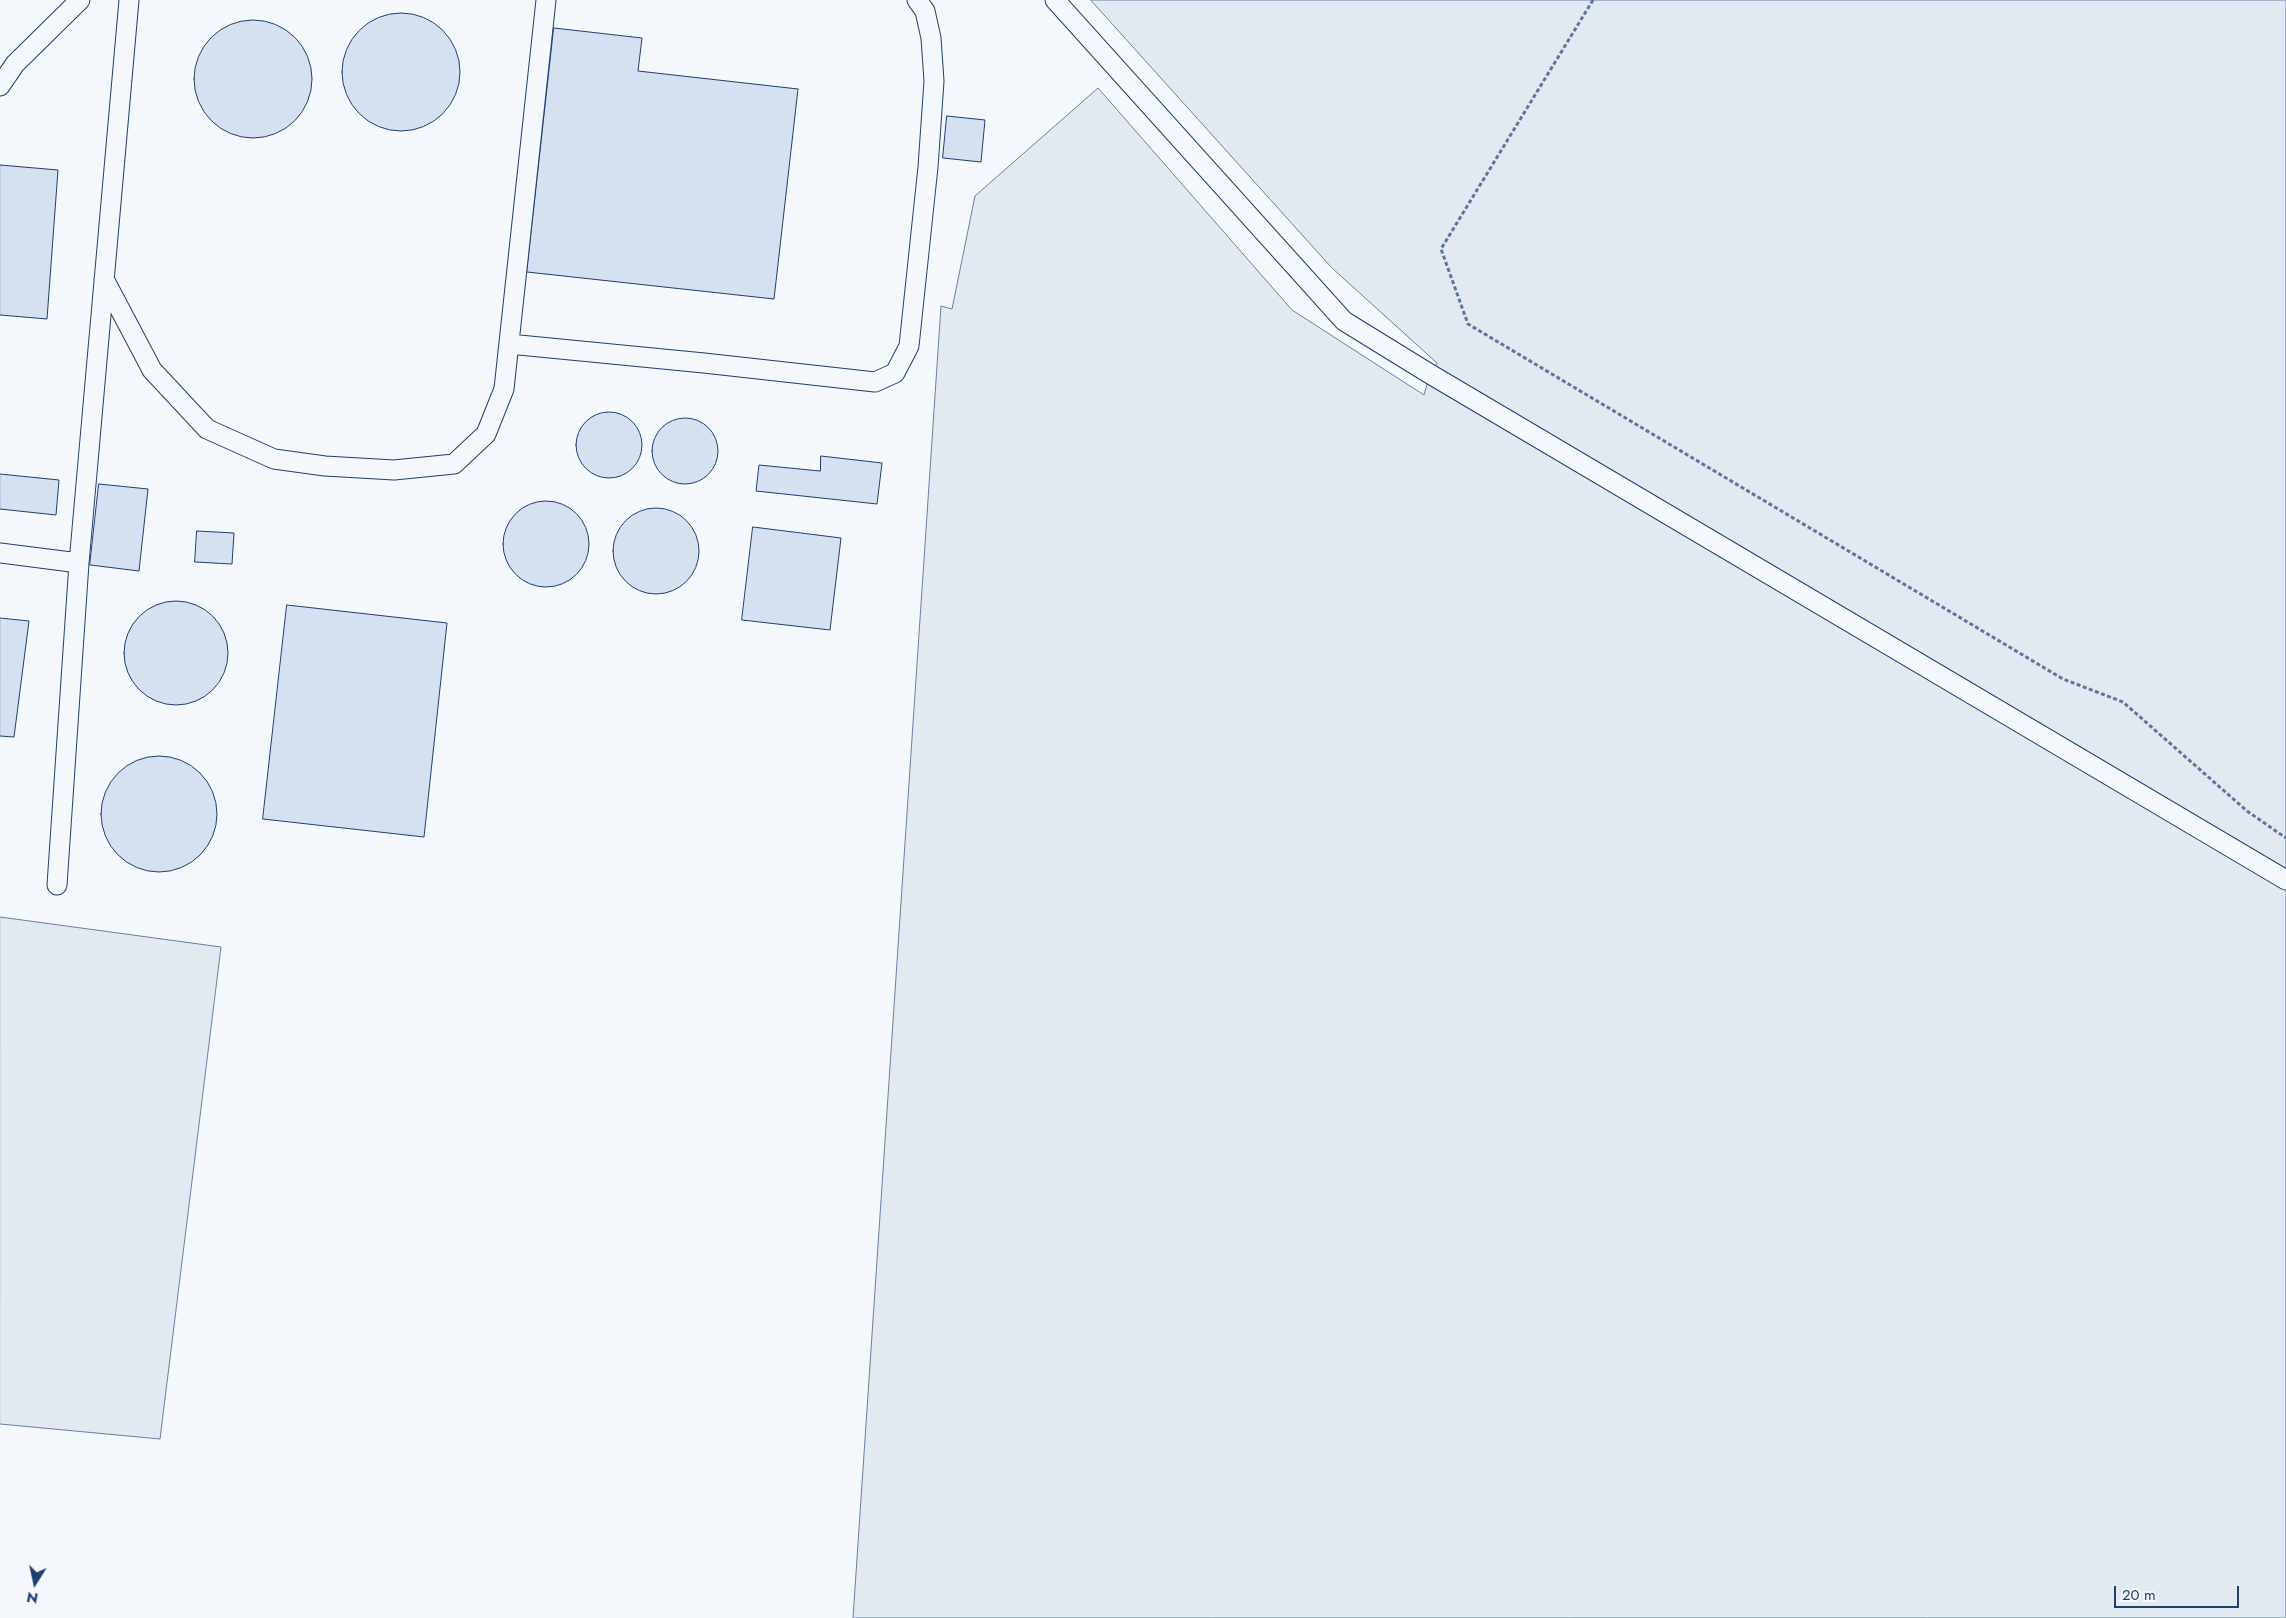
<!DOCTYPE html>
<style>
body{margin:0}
#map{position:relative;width:2286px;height:1618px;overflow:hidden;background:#f4f7fb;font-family:Jost,sans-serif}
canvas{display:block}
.north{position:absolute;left:10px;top:1558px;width:50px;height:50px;-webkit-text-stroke:4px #f4f7fb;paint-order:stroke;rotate:190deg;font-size:14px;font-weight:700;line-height:20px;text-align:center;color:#1d3f73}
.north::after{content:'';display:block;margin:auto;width:18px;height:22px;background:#1d3f73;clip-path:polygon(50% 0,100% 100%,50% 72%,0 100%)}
.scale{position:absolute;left:2114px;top:1586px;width:125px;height:22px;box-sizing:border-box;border:2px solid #1d3f73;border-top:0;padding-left:6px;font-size:15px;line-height:18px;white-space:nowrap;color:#1d3f73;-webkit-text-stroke:4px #f4f7fb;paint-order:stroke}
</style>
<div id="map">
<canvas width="2286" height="1618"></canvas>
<div class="north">N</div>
<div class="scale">20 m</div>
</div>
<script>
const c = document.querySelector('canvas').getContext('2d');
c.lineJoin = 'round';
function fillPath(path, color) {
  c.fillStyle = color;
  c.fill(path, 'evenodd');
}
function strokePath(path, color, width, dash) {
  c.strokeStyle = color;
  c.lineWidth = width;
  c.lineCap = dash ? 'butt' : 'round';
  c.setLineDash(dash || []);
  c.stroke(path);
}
const green = new Path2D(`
 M1091,0H2286V1618H853L941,306L952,309L975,196L1098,88L1292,310L1424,395L1430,374L1437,363L1332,268Z
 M0,917L221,947L160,1439L0,1424Z`);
fillPath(green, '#e3e9f0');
strokePath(green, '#687fa3', 1);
const building = new Path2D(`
 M342 72a59 59 0 1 1 118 0a59 59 0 1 1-118 0Z
 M194 79a59 59 0 1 1 118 0a59 59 0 1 1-118 0Z
 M554,28L642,38L638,71L798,89L774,299L527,272Z
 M947,116L985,120L981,162L943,158Z
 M0,165L58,170L47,319L0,315Z
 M576 445a33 33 0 1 1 66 0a33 33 0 1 1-66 0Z
 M652 451a33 33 0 1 1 66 0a33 33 0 1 1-66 0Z
 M821,456L882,463L877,504L756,491L759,465L820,471Z
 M0,474L59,480L56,515L0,509Z
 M99,484L148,489L139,571L90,565Z
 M503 544a43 43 0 1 1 86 0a43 43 0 1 1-86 0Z
 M613 551a43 43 0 1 1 86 0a43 43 0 1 1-86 0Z
 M753,527L841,538L830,630L742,620Z
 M197,531L234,533L232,564L195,562Z
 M124 653a52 52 0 1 1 104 0a52 52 0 1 1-104 0Z
 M287,605L447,623L424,837L263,819Z
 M0,618L29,621L14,737L0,736Z
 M101 814a58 58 0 1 1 116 0a58 58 0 1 1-116 0Z`);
fillPath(building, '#d5e0f0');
strokePath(building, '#1d3f73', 1);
const service = new Path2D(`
 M1055,0L1344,321L1430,374L2286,880
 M0,86L15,64L80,0
 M104,279L152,370L207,429L274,459L325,466L394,470L454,464L486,434L504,389L546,0
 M509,344L704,363L875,382L895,373L909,346L928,167L934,81L931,38L925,11L917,0
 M0,553L79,563
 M57,885L79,563L129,0`);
strokePath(service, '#1d3f73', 21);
strokePath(new Path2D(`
 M1593,0L1441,249L1468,324L2063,679L2123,702L2247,811L2286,838`), '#5e769c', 3, [4, 2.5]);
strokePath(service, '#f4f7fb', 19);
</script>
